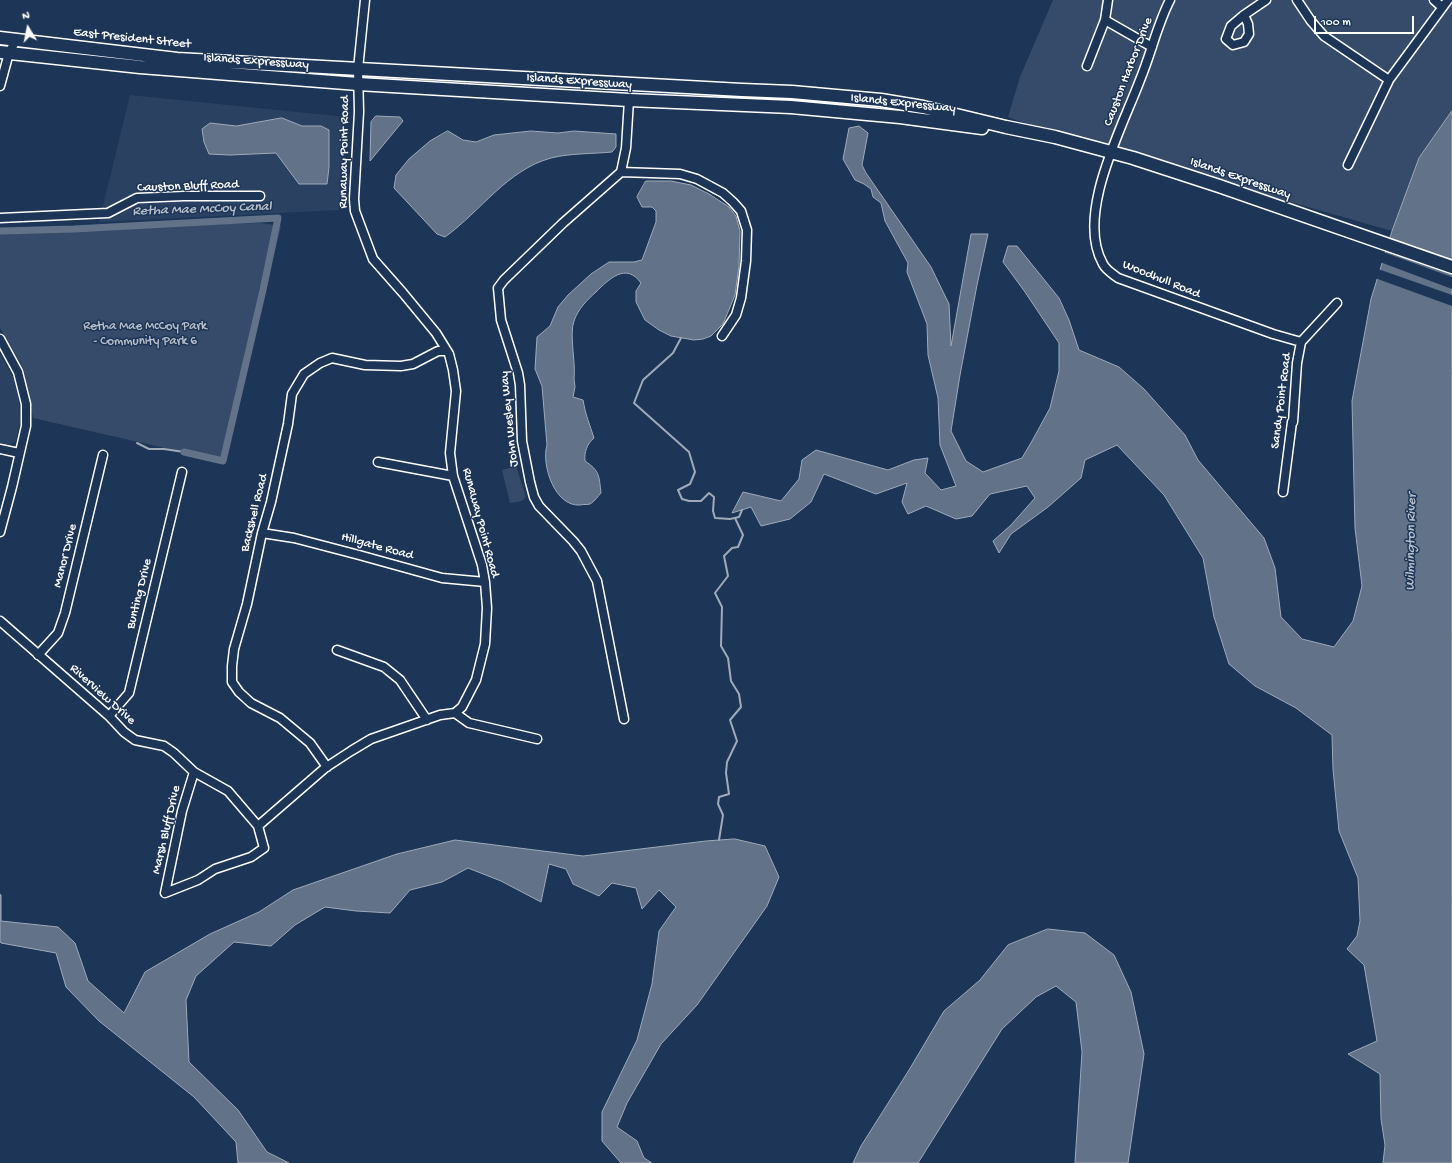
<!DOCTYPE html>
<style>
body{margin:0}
#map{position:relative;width:1452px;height:1163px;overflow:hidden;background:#1d3557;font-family:"Gochi Hand",sans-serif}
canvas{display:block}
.north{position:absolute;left:8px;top:8px;width:40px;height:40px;-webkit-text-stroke:3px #1d3557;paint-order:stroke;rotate:350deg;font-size:11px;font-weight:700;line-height:16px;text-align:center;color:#fff}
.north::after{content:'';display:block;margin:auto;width:14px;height:18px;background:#fff;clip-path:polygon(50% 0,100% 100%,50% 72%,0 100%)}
.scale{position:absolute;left:1314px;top:16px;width:100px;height:18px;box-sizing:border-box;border:2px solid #fff;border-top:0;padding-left:5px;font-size:12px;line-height:14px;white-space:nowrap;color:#fff;-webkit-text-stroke:3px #1d3557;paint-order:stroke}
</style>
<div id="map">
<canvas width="1452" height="1163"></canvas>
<div class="north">N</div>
<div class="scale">100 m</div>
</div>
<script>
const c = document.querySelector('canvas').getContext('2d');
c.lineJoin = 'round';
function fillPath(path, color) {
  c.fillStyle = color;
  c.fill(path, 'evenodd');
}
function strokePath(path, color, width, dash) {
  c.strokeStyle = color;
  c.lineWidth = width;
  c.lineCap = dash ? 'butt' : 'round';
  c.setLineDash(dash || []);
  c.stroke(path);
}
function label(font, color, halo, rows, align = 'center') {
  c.font = font + ' "Gochi Hand",sans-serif';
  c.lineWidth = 3;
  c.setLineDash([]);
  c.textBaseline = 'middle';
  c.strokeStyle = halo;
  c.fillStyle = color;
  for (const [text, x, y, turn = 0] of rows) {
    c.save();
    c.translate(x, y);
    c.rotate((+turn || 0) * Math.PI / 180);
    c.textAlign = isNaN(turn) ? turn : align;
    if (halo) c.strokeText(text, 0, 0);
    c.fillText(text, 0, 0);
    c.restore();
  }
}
fillPath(new Path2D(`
 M130,95L346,117L339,210L99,222Z
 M0,354L14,379L19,401L20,423L16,441L9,445L0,443Z`), '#2a4161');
fillPath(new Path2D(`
 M1053,0H1452V111L1419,158L1392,231L1066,138L1008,117L1020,77Z
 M260,223L281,226L226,462L33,418L24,371L20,362L0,328V231Z
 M516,466L526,497L522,501L510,503L502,470Z`), '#364b69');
const water = new Path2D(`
 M1452,111V1163H1383L1385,1145L1381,1119L1380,1074L1348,1054L1377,1041L1364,965L1347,949L1357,936L1360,921L1358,878L1339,831L1333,769L1332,735L1296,708L1255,686L1229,664L1214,617L1203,558L1164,495L1117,445L1085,460L1081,478L1048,507L1011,534L999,553L993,541L1011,525L1035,498L1027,486L990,494L972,516L956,519L926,506L908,514L902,502L907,483L876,494L824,474L811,502L790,519L761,526L751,507L732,513L743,492L781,501L799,479L802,460L816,450L888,470L914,460L928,458L925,473L941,490L956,486L940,445L938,398L928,355L927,324L907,272L908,263L885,221L881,203L873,197L871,189L864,184L855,180L843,159L849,128L859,126L868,133L862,165L866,173L931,267L949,304L951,346L971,234H988L977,285L960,375L951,431L966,461L983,472L1022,458L1032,441L1050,408L1059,371V343L1025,292L1003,262L1008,246H1017L1059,298L1069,320L1079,350L1119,367L1144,389L1185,435L1198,460L1264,538L1275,568L1281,617L1302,639L1334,647L1353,621L1362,586L1355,528L1352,401L1371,299L1392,231L1419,158Z
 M376,116L400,117L403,121L370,161L371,122Z
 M282,118L302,126H321L329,130V167L327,184H299L276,153L230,155L209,154L204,142L202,129L210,123L236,126Z
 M448,131L463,140L476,142L494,135L531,131L558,133L574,131L616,134V147L612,152C592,154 571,153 551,158C507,170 481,211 445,237L437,234L394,188L396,175L409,159L430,141Z
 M646,181H671L691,185L709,194L729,207L736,216L740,231L739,266L735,295L723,324L711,336L703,339L694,340L671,336L659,330L645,320L636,302V291L641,283C626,262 609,279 596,292C587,300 578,309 574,321C569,334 576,363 574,379L575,387L573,397L583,400C585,414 590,425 594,438C587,444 584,452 585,461C600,471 599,476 601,493C598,496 594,502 590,504C587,505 583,504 580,505C555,507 541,465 547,445L542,386L535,369L537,337L550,326L558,307L568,295L591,274L609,262H634L642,260L656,222V211L652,207H642L637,197Z
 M735,839L765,846L779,877L767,906L697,1005L661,1044L627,1103L617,1127L637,1141L644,1158L652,1163H621L602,1141V1112L637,1040L652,984L659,931L676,907L659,890L642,909L636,888L612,883L599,896L573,884L566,869L549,864L541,902L501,881L468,868L442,882L410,890L390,913L356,911L325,907L295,925L271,946L234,942L196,976L186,1000L189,1062L238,1110L267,1152L289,1163H238L236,1142L194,1097L99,1021L66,987L56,953L1,943L0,941V894L1,895V921L58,927L75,943L88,981L124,1013L145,972L210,934L259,912L293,890L397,854L455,840L583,856L706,841Z
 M1048,929L1085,933L1114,955L1131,992L1144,1054L1128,1163H1075L1082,1052L1076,1002L1056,986L1036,997L1002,1029L918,1163H853L861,1146L909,1070L944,1011L980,980L1008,945Z`);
fillPath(water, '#617289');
strokePath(water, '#a0aab8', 1);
fillPath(new Path2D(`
 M1383,252L1452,277V289L1380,262Z
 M1378,269L1452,295V306L1375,278Z`), '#1d3557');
strokePath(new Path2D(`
 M681,338L673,353L643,380L634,403L689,452L695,472L690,484L678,490L682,499L689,501H701L709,493L714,497L713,511L715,518L730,519L739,517L742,510
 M137,443L149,449H164L184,452
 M719,840L723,815L718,804L719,797L729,794L726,773L727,762L737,741L730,720L741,707L739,694L731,681L728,658L721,646L722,607L715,593L728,576L724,556L732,548L738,547L743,535L735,518`), '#a0aab8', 2);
strokePath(new Path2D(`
 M0,231L74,229L278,218L263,290L223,461L184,452`), '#617289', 7);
const street = new Path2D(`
 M1170,0C1157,25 1151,54 1140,80C1122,128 1075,215 1103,264C1106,270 1113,274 1118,278L1273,334L1301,342
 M1297,0L1311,21L1324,36L1389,80
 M1434,0L1442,7
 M1244,15L1248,24L1249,34L1244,42L1233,45L1226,39L1231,26L1244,15L1266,0
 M1105,20L1152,47
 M1087,66L1105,20L1108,0
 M0,86L9,53L16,40
 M1348,165L1389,80L1448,0
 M621,172L680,174L697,179L723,193L733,202L741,211L747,230L746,261L741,298L736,315L722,336
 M0,218L108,213L137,198L184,196H260
 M0,339L18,372L26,404V426L12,487L0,532
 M0,449L19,453
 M378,462L453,476
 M1283,492L1292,422H1293L1297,363L1301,342L1337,303
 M262,533L294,538L359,555L442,578L485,582
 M0,621L109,716L124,732L135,740L164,746L174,753L194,772L228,791L258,826L264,848L251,857L215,869L198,880L165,893L182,811L194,772
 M337,650L384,667L400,680L427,720
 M38,655L58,633L65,613L103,455
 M455,713L469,723L537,739
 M109,716L129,693L182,472
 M624,719L597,581L581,551L573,541L539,506L534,497L530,482L522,441L520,385L518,373L501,320L498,288L504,280L563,223L621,172L626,148L629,100
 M327,767L310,743L280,718L251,703L239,692L232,682V666L234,649L247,604L262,533L271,502L288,424L292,394L304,374L320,363L332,358L365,365L401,366L413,364L438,351H446
 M258,826L325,768L351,751L371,739L440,715L455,713L462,707L476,680L485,644L487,608L485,582L482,565L453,476L450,453L456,391L453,370L449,354L436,333L403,293L373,259L355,211L354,199L359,112L358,69L365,0`);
const primary = new Path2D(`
 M0,38L177,59L742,90L792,92L881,100L923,107L1006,127L1055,137L1133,158L1219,186L1452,267
 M0,52L140,67L358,84L629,100L791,107L900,117L982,128`);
strokePath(street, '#fff', 11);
strokePath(primary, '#fff', 15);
strokePath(street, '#1d3557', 8);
strokePath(primary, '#1d3557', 12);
label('13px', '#fff', '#1d3557', [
 ["East President Street",132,39,6],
 ["Islands Expressway",256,62,4],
 ["Causton Harbor Drive",1129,72,-69],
 ["Islands Expressway",579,82,4],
 ["Islands Expressway",903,104,6],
 ["Runaway Point Road",345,152,-89],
 ["Islands Expressway",1240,179,19],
 ["Causton Bluff Road",188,187,-2],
 ["Woodhull Road",1161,280,22],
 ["Sandy Point Road",1282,401,-83],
 ["John Wesley Way",510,419,-96],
 ["Backshell Road",255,513,-76],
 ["Runaway Point Road",480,523,75],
 ["Hillgate Road",377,547,15],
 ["Manor Drive",66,556,-76],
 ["Bunting Drive",140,594,-76],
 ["Riverview Drive",102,695,42],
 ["Marsh Bluff Drive",167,830,-77]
]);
label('13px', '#b9c0ca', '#1d3557', [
 ["Retha Mae McCoy Park",145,327],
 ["- Community Park 6",145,342]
]);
label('italic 14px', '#b8c0ca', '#1d3557', [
 ["Retha Mae McCoy Canal",202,210,-2],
 ["Wilmington River",1412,542,-89]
]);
</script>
